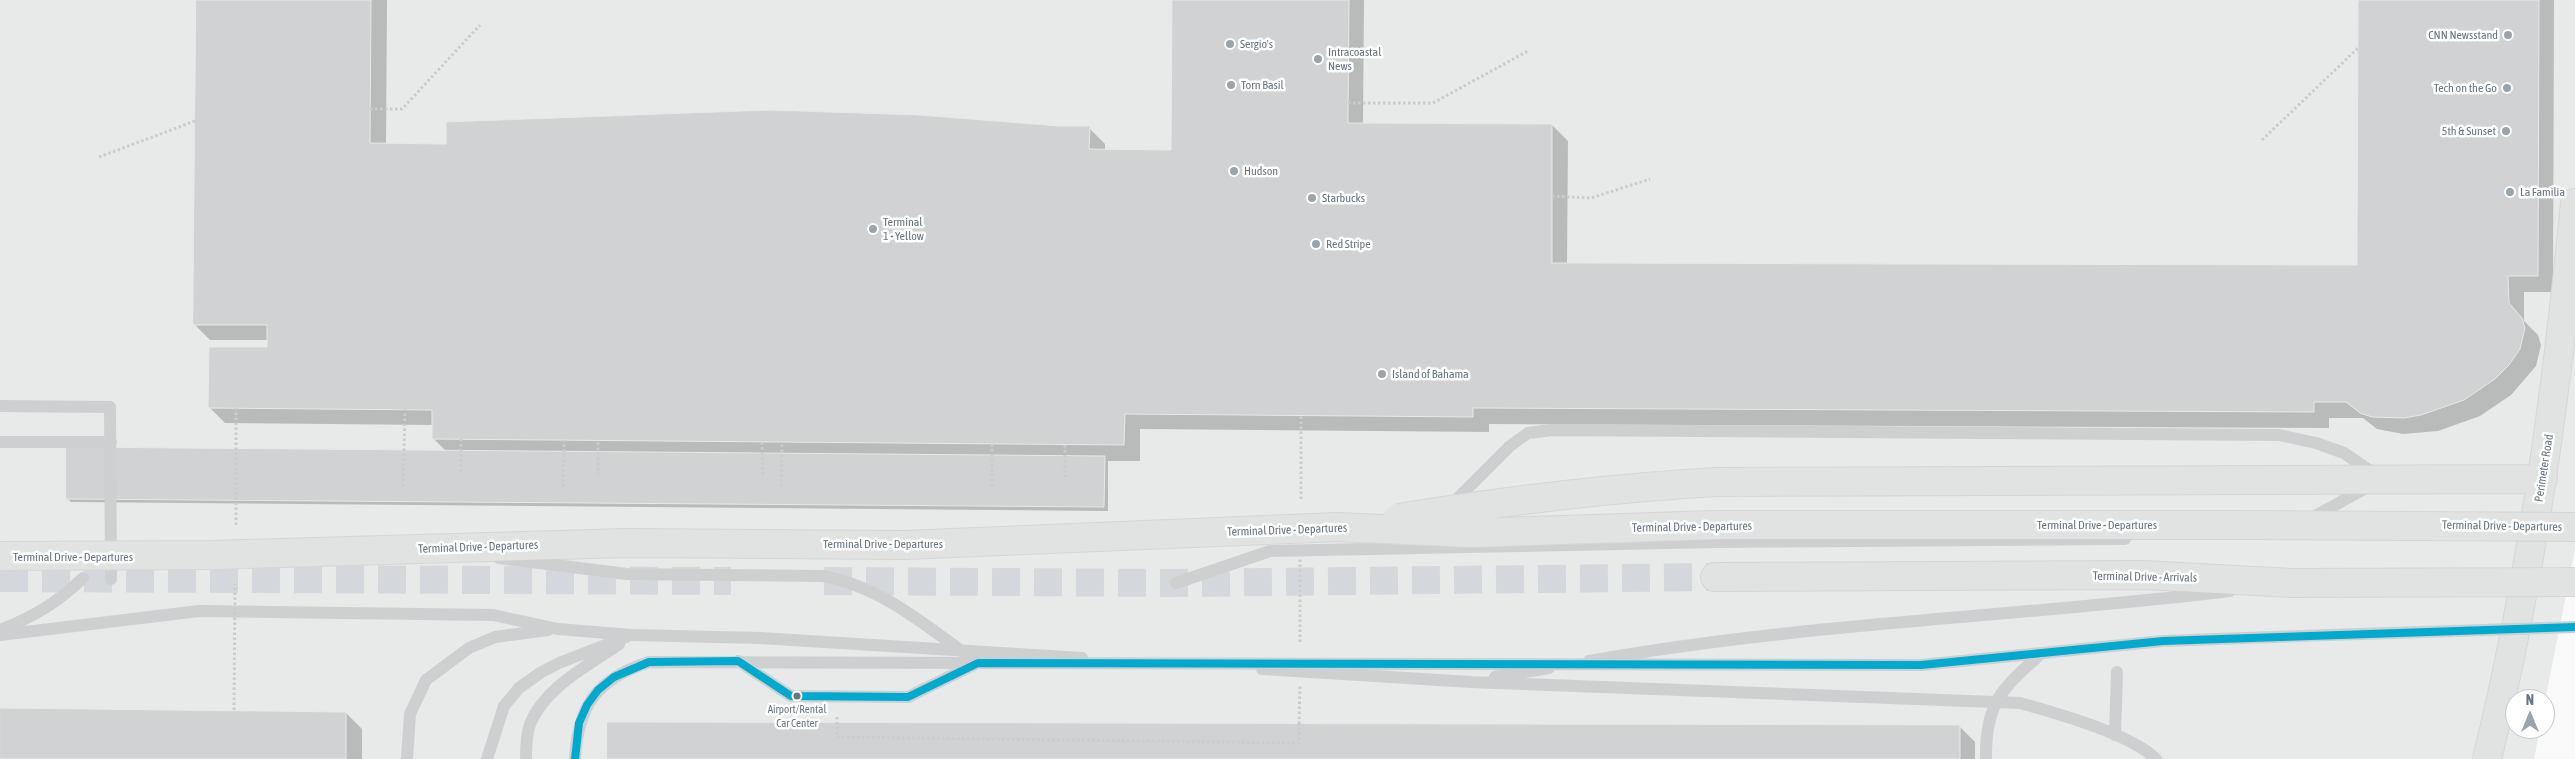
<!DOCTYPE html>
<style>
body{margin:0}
#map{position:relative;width:2575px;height:759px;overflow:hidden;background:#f9f9f9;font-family:"Asap Condensed",sans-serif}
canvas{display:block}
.north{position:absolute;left:2505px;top:689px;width:50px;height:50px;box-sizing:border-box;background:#fff;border:1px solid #c1c8cd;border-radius:50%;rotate:0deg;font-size:14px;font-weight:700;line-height:20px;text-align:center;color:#657683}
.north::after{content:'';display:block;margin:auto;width:18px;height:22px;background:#99a4ac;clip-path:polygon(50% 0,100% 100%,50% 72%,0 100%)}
</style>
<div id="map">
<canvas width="2575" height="759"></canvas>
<div class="north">N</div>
</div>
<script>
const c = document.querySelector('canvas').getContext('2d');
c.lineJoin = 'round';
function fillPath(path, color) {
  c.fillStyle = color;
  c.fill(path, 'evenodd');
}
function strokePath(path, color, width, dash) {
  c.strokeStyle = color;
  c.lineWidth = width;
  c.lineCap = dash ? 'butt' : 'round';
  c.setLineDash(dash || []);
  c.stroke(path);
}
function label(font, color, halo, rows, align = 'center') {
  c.font = font + ' "Asap Condensed",sans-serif';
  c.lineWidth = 5;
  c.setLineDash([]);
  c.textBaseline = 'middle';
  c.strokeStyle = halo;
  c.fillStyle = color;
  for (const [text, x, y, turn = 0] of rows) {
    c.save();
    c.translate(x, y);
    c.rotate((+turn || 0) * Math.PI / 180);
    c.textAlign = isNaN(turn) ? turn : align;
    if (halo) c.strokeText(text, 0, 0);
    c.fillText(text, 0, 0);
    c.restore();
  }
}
fillPath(new Path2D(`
 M0,0H2575V549L2545,701V699H2515V729H2540L2534,759H0Z`), '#e8e9e9');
fillPath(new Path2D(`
 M197,0H387L386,144L447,145L1089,128L1105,144V150L1172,151L1174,0H1364L1363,124L1552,125L1568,141L1567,264L2359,267V0H2554L2553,292H2524V321L2538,335L2541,345L2536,366L2511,395L2480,416L2438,431L2403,434L2377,429L2363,418H2329V428L1489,424V432L1140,429V461H1108V511L71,502L67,498L447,452L434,439V425L225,423L209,407L268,349V340H210L194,324Z
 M0,710L346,713L362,729V759H0Z
 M1959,726L1975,742V759H609Z`), '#0003');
const building = new Path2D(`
 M196,0H371L370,143L446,144V122L770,110L919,115L1059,126H1090L1089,149L1171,150L1172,0H1349L1348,123L1552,124V263L2314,265H2357L2358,0H2539L2538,276H2508L2509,303L2522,318L2525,328L2520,349L2509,365L2495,379L2464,400L2421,415L2404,418L2372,417L2360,413L2346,402H2314V412L1473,408V417L1125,414L1124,445L432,439V410L208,408L209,347H267V325H193Z
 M66,447L1105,456L1104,507L66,499Z
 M0,708L346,712V759H0Z
 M607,722L1960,725V759H607Z`);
fillPath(building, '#d0d2d3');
strokePath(building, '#e8e8e8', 1);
strokePath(new Path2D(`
 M0,578L731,581
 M824,581L1176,583L1715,577`), '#d4d8dc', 28, [28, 14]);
const secondary = new Path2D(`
 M1717,482L2543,479
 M1713,525H2248
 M1715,577L2143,575L2292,583
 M2487,759C2532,576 2557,390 2575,203`);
strokePath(secondary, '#d5d6d7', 30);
strokePath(new Path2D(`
 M1348,103H1433L1528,51
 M370,109H402L480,25
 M2262,140L2358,48
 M99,157L195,121
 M1552,196L1591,198L1650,179
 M461,439V474
 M762,442L763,476
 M992,444V488
 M1065,445V477
 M598,475V441
 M403,486L405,409
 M563,487L564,440
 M781,487L782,442
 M837,717V737L1299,743V724`), '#cbcccd', 3, [2.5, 2.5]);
strokePath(new Path2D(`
 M0,406L110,407L111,579
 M0,442H111
 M1450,506L1510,446L1528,433L1552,430L2279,435L2316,443L2344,453L2376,475
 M2310,519L2371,485
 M1407,548L1423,532
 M1176,583L1270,551L1719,542L2125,539
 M0,630C33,617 57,603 83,578
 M0,635L199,611L493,615L558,629L631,635L760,638L1082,658
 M738,661L791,696L908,697L975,664
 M1589,661C1801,623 2016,617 2230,591
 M1921,665L2163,641L2328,635
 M1262,669L1471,682L2020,703C2056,713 2131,734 2156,759
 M1495,677L1549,668
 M2115,735L2117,672
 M407,759L410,714L426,680L469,648L495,637L548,630
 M487,759L504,706L519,688L540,673L559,663L626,637
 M526,759C526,748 526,735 530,724C545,687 588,666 619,644
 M575,759C578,705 597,679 649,662L978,663`), '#cecfd0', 12);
strokePath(secondary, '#e1e2e2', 28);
const secondaryBridge = new Path2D(`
 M1398,518C1504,501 1610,488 1717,482
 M2248,525L2575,527
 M0,556L211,555L627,543L905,545L1337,527L1472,533L1713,525
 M2292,583L2575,582`);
strokePath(secondaryBridge, '#d5d6d7', 30, []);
strokePath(new Path2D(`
 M1301,499V415
 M236,525V408
 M1300,642V558
 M234,710L235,584
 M1299,724L1300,686`), '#cbcccd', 3, [2.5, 2.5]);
strokePath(new Path2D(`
 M499,558L627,574L822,576C882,586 930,629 978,663L1921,665
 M2328,635L2575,627
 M1986,759C1985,703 2002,688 2042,653`), '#cecfd0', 12);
strokePath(secondaryBridge, '#e1e2e2', 28);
strokePath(new Path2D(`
 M575,759L579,723L587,705L598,690L614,677L649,662L738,661L791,696L908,697L978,663L1921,665L2163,641L2575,627`), '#00a9ce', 8);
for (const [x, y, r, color] of [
 [2508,35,5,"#99a4ac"],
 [1230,44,5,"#99a4ac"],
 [1318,59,5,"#99a4ac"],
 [1231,85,5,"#99a4ac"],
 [2507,88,5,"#99a4ac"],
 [2506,131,5,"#99a4ac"],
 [1234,171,5,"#99a4ac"],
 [2510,192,5,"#99a4ac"],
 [1312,198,5,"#99a4ac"],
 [873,229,5,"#99a4ac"],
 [1316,244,5,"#99a4ac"],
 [1382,374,5,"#99a4ac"],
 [797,696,4.5,"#657683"]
]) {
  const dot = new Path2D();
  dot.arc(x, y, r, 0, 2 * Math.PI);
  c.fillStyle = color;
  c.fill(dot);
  strokePath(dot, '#fff', 2);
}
label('11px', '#657683', '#fff', [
 ["Airport/Rental",797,710],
 ["Car Center",797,724]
]);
label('12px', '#657683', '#fff', [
 ["CNN Newsstand",2498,35,"right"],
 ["Sergio's",1240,44],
 ["Intracoastal",1328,52],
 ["News",1328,66],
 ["Torn Basil",1241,85],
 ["Tech on the Go",2497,88,"right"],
 ["5th & Sunset",2496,131,"right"],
 ["Hudson",1244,171],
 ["La Familia",2520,192],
 ["Starbucks",1322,198],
 ["Terminal",883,222],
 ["1 - Yellow",883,236],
 ["Red Stripe",1326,244],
 ["Island of Bahama",1392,374]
], 'left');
label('12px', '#657683', '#fff', [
 ["Perimeter Road",2544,468,-81],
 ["Terminal Drive - Departures",2097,525],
 ["Terminal Drive - Departures",2502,526,1],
 ["Terminal Drive - Departures",1692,527,-1],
 ["Terminal Drive - Departures",1287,530,-2],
 ["Terminal Drive - Departures",883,544],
 ["Terminal Drive - Departures",478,547,-2],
 ["Terminal Drive - Departures",73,557],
 ["Terminal Drive - Arrivals",2145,577,1]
]);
</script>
